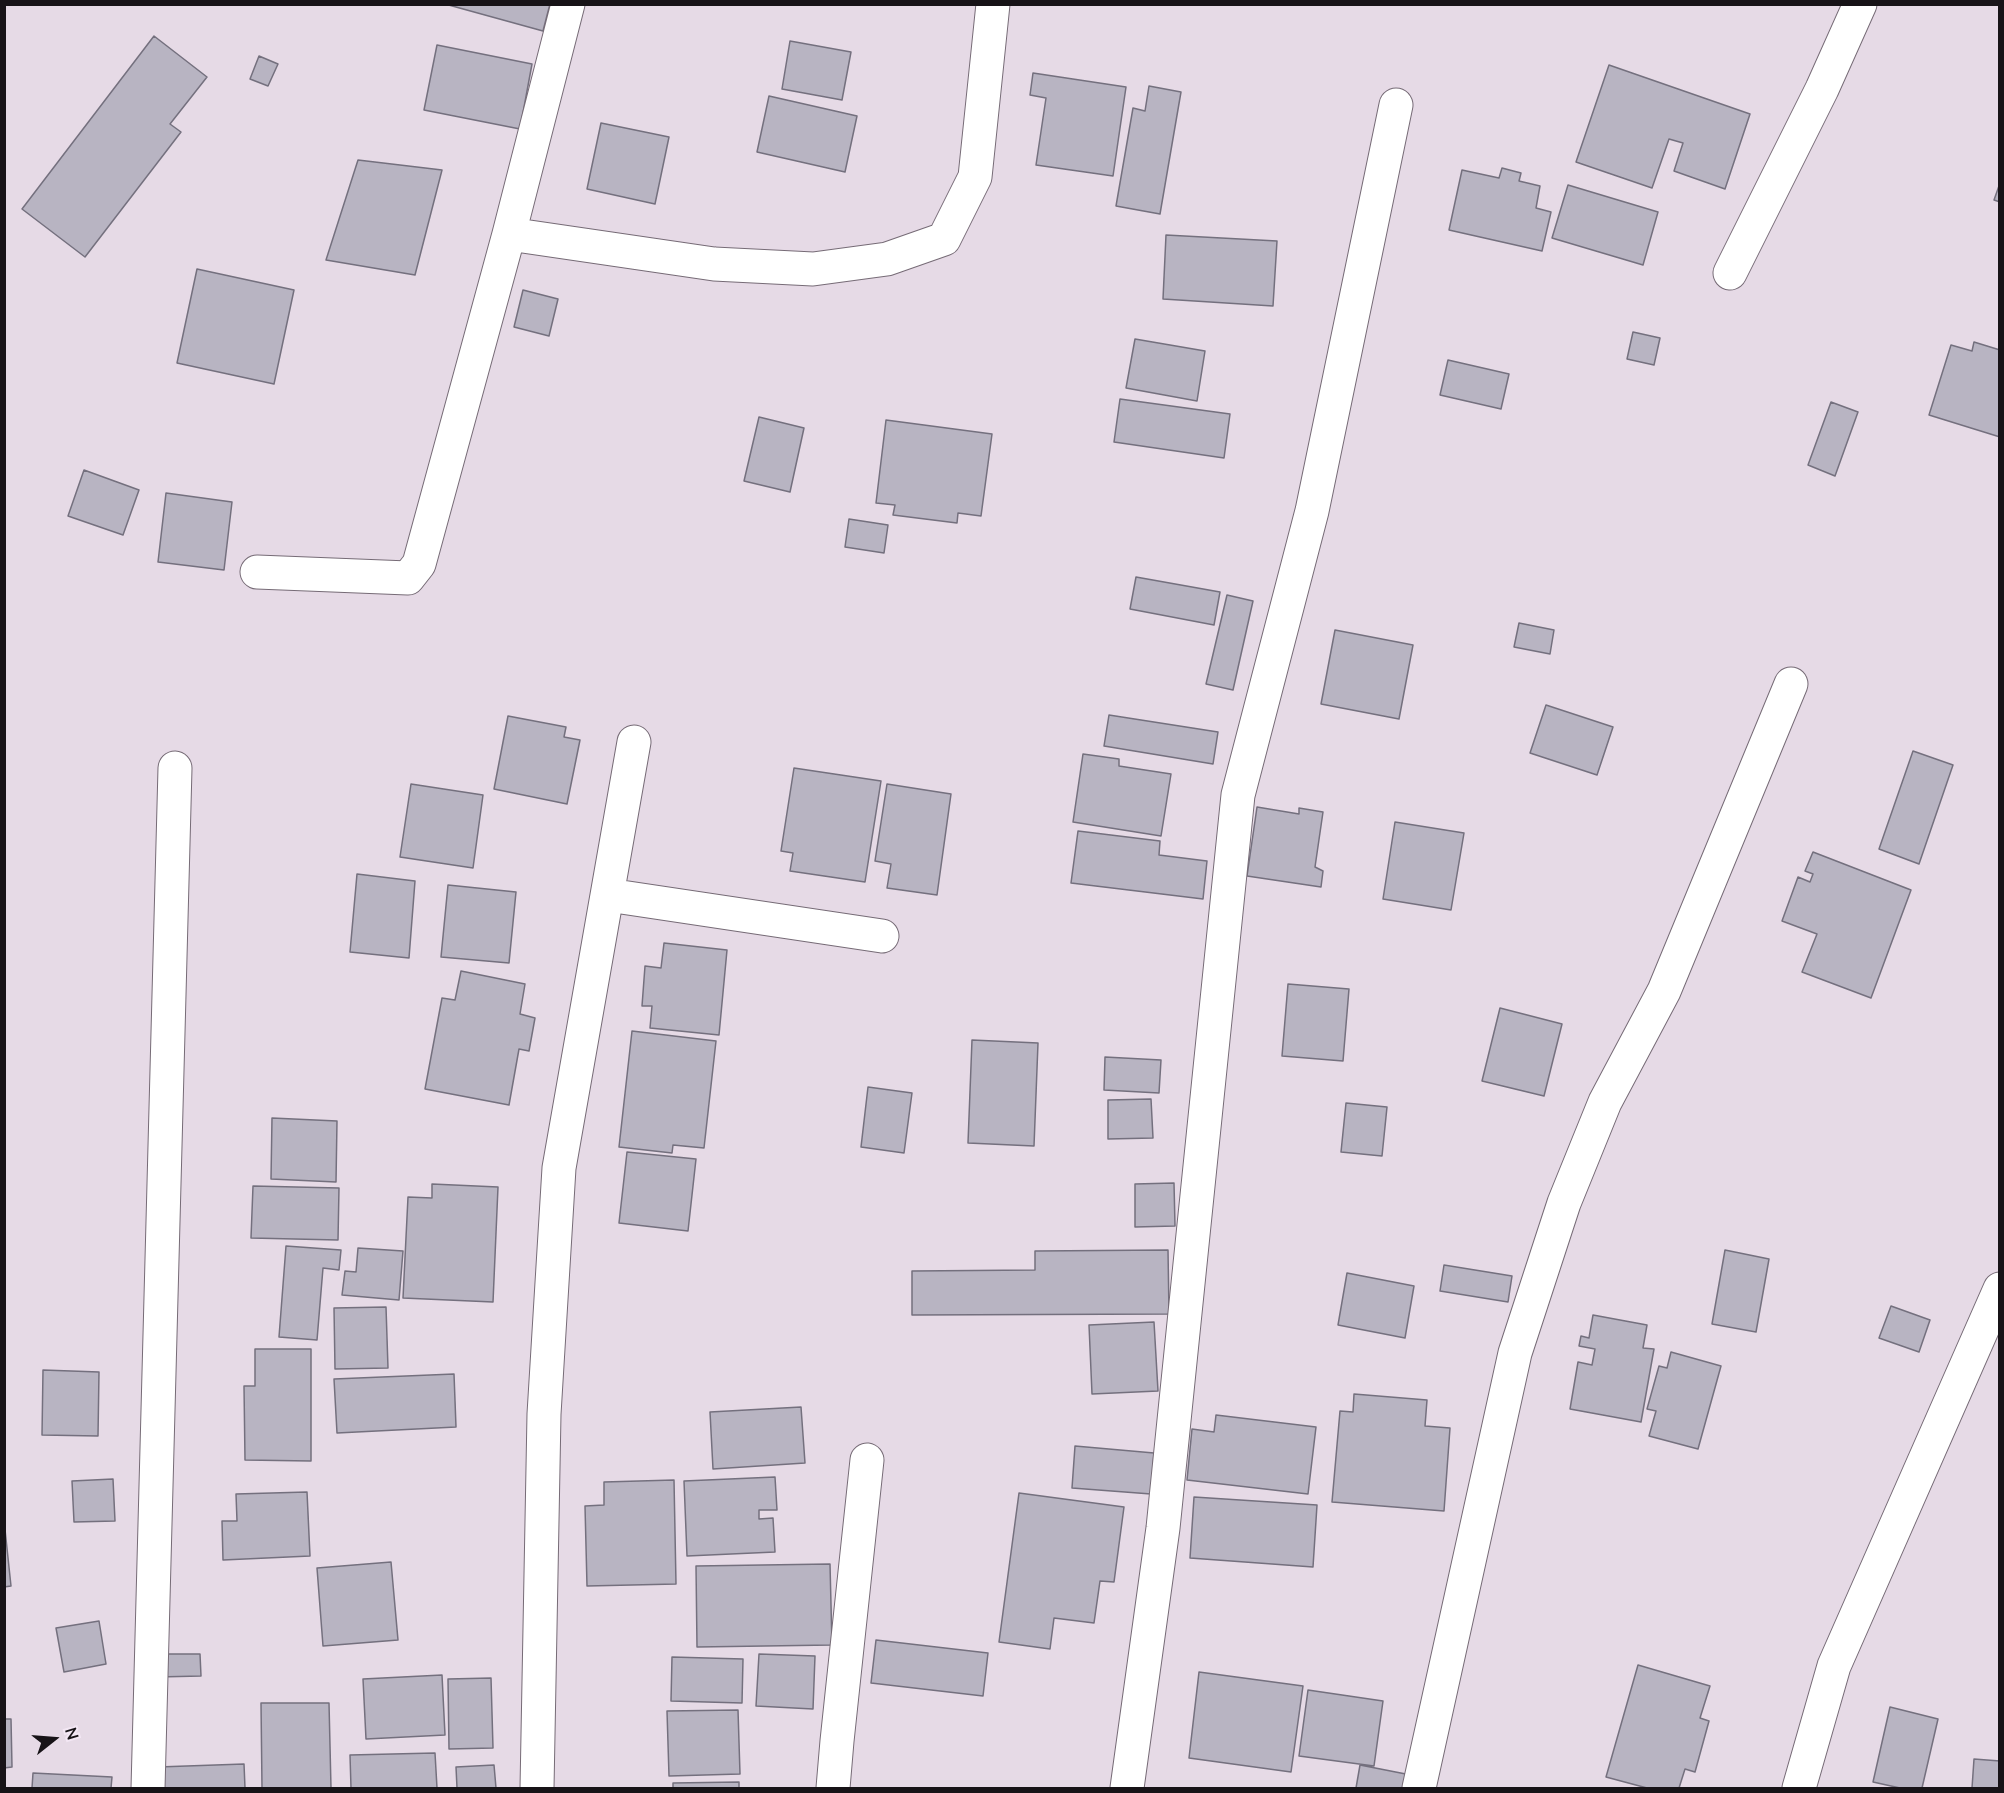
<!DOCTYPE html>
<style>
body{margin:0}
#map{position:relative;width:2004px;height:1793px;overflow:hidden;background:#e6dae6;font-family:"Nunito Sans",sans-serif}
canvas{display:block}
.frame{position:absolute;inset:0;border:6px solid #171317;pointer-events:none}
.north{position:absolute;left:24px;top:1709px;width:60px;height:60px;-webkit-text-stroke:4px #f3e7f4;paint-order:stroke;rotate:73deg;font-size:16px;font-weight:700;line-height:24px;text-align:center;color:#171317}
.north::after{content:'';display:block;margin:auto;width:21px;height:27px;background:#171317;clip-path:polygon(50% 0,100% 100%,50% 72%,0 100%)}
</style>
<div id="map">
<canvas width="2004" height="1793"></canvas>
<div class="frame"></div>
<div class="north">N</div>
</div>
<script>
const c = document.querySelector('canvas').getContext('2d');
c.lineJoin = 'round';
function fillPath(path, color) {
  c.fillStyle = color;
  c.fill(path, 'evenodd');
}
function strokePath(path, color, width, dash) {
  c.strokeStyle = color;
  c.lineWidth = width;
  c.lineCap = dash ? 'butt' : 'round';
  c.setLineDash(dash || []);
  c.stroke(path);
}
const building = new Path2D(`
 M445,4H550L543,31Z
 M154,36L207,77L170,124L181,132L85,257L22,209Z
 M790,41L851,52L842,100L782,89Z
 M437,45L532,64L520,129L424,110Z
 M259,56L278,64L268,86L250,79Z
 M1609,65L1750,114L1725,189L1674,171L1683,143L1669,139L1652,188L1576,162Z
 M1033,73L1126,87L1113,176L1036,165L1046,98L1030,95Z
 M1149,86L1181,92L1160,214L1116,206L1133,108L1145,111Z
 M769,96L857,116L845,172L757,152Z
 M601,123L669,137L655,204L587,189Z
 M358,160L442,170L415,275L326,260Z
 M1502,168L1521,173L1519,181L1540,186L1536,208L1551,212L1542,251L1449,230L1462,170L1499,178Z
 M2000,183V202L1994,200Z
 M1568,185L1658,212L1643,265L1552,238Z
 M1166,235L1277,241L1273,306L1163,299Z
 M197,269L294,290L274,384L177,363Z
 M523,290L558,299L549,336L514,327Z
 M1633,332L1660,338L1654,365L1627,359Z
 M1135,339L1205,351L1197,401L1126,388Z
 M1974,342L2000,350V437L1929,415L1951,345L1972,351Z
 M1448,360L1509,374L1501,409L1440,395Z
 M1120,399L1230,414L1224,458L1114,442Z
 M1831,402L1858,412L1835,476L1808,465Z
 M759,417L804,428L790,492L744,481Z
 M886,420L992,434L981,516L958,513L957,523L893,515L895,505L876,503Z
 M84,470L139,490L123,535L68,516Z
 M166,493L232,502L224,570L158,562Z
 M849,519L888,525L884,553L845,547Z
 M1136,577L1220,592L1214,625L1130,609Z
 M1227,595L1253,601L1233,690L1206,684Z
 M1519,623L1554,630L1550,654L1514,647Z
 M1335,630L1413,645L1399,719L1321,704Z
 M1546,705L1613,727L1597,775L1530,753Z
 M1109,715L1218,732L1213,764L1104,746Z
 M508,716L566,727L564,737L580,740L567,804L494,789Z
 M1913,751L1953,765L1919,864L1879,849Z
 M1083,754L1119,759V766L1171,774L1161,836L1073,822Z
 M794,768L881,781L865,882L790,871L793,853L781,851Z
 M411,784L483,795L473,868L400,857Z
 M887,784L951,794L937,895L887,888L891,864L875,861Z
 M1257,807L1299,814V808L1323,812L1315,867L1323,871L1321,887L1247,876Z
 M1395,822L1464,833L1451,910L1383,899Z
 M1078,831L1160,841L1159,855L1207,861L1203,899L1071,883Z
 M1813,852L1911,890L1871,998L1802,972L1817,934L1782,921L1798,877L1810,882L1813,874L1805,871Z
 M357,874L415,881L409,958L350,952Z
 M448,885L516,892L509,963L441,957Z
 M664,943L727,950L719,1035L650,1028L652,1006H642L645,966L661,968Z
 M461,971L525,984L520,1014L535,1018L529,1051L519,1049L509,1105L425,1089L442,998L455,1000Z
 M1288,984L1349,989L1343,1061L1282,1056Z
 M1500,1008L1562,1024L1544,1096L1482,1081Z
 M632,1031L716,1041L704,1148L673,1145L672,1153L619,1147Z
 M972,1040L1038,1043L1034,1146L968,1143Z
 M1105,1057L1161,1060L1159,1093L1104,1090Z
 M868,1087L912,1093L904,1153L861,1147Z
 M1151,1099L1153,1138L1108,1139V1100Z
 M1346,1103L1387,1107L1382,1156L1341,1152Z
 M272,1118L337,1121L336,1182L271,1179Z
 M627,1152L696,1159L688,1231L619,1223Z
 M1174,1183L1175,1226L1135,1227V1184Z
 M432,1184L498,1187L493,1302L403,1298L408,1197L432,1198Z
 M253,1186L339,1188L338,1240L251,1238Z
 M286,1246L341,1250L339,1270L323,1268L317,1340L279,1337Z
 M358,1248L403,1251L399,1300L342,1295L345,1271L356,1272Z
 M1168,1250L1169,1314L912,1315V1271L1035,1270V1251Z
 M1725,1250L1769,1259L1756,1332L1712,1324Z
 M1444,1265L1512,1276L1508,1302L1440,1291Z
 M1347,1273L1414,1286L1405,1338L1338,1325Z
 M1891,1306L1930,1320L1919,1352L1879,1338Z
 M386,1307L388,1368L335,1369L334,1308Z
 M1593,1315L1647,1325L1643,1348L1654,1349L1641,1422L1570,1409L1578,1362L1592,1365L1595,1349L1579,1346L1581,1336L1589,1338Z
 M1154,1322L1158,1391L1092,1394L1089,1325Z
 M255,1349H311V1461L245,1460L244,1386H255Z
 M1671,1352L1721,1366L1698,1449L1649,1436L1656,1411L1647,1409L1659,1366L1667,1368Z
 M43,1370L99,1372L98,1436L42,1435Z
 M454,1374L456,1427L337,1433L334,1379Z
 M1354,1394L1427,1400L1425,1426L1450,1428L1444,1511L1332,1502L1340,1411L1353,1412Z
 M801,1407L805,1463L713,1469L710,1412Z
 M1216,1415L1316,1427L1308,1494L1187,1480L1192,1429L1214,1432Z
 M1075,1446L1154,1453L1151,1494L1072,1488Z
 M775,1477L777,1510H759V1519L773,1518L775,1552L687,1556L684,1481Z
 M113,1479L115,1521L74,1522L72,1481Z
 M674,1480L676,1584L587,1586L585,1506L604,1505V1482Z
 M307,1492L310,1556L223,1560L222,1521H237L236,1494Z
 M1019,1493L1124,1507L1114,1582L1100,1581L1094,1623L1054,1618L1050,1649L999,1642Z
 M1194,1497L1317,1505L1313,1567L1190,1558Z
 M4,1520L11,1586L4,1587Z
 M391,1562L398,1640L323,1646L317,1568Z
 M830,1564L832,1645L697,1647L696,1566Z
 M99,1621L106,1664L64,1672L56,1628Z
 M876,1640L988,1653L983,1696L871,1683Z
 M156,1654H200L201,1676L157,1677Z
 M759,1654L815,1656L813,1709L756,1706Z
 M672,1657L743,1659L742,1703L671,1701Z
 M1638,1665L1710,1686L1700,1718L1709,1721L1695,1772L1685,1769L1679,1788H1647L1606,1777Z
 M1199,1672L1303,1686L1291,1772L1189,1758Z
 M442,1675L445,1735L366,1739L363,1679Z
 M491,1678L493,1748L449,1749L448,1679Z
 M1308,1690L1383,1701L1374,1766L1299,1756Z
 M261,1703H329L331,1788H262Z
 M1890,1707L1938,1719L1922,1788H1900L1873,1782Z
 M738,1710L740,1774L669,1776L667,1711Z
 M4,1719H11L12,1767L4,1768Z
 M435,1753L437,1788H351L350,1755Z
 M1974,1759L2000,1761V1788H1972Z
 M244,1764L245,1788H159L158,1767Z
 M494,1765L496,1788H457L456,1767Z
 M1360,1765L1416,1776L1413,1788H1356Z
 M33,1773L112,1777L111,1788H32Z
 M739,1782V1788H673V1783Z`);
fillPath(building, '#b8b4c2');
strokePath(building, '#74707e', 1.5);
const minor = new Path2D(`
 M509,234L714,264L813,269L887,259L944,239L975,177L993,4
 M1730,273L1822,89L1860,4
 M257,572L408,578L419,564L509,234L568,4
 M608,895L882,936
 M148,1788L175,768
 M537,1788L544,1414L559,1168L634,742
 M833,1788L837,1741L867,1460
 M1127,1788L1163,1528L1238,795L1312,511L1396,105
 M1419,1788L1515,1353L1564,1203L1605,1102L1664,991L1791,684
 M1799,1788L1834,1666L2000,1289`);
strokePath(minor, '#766b76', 35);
strokePath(minor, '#fff', 33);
</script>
